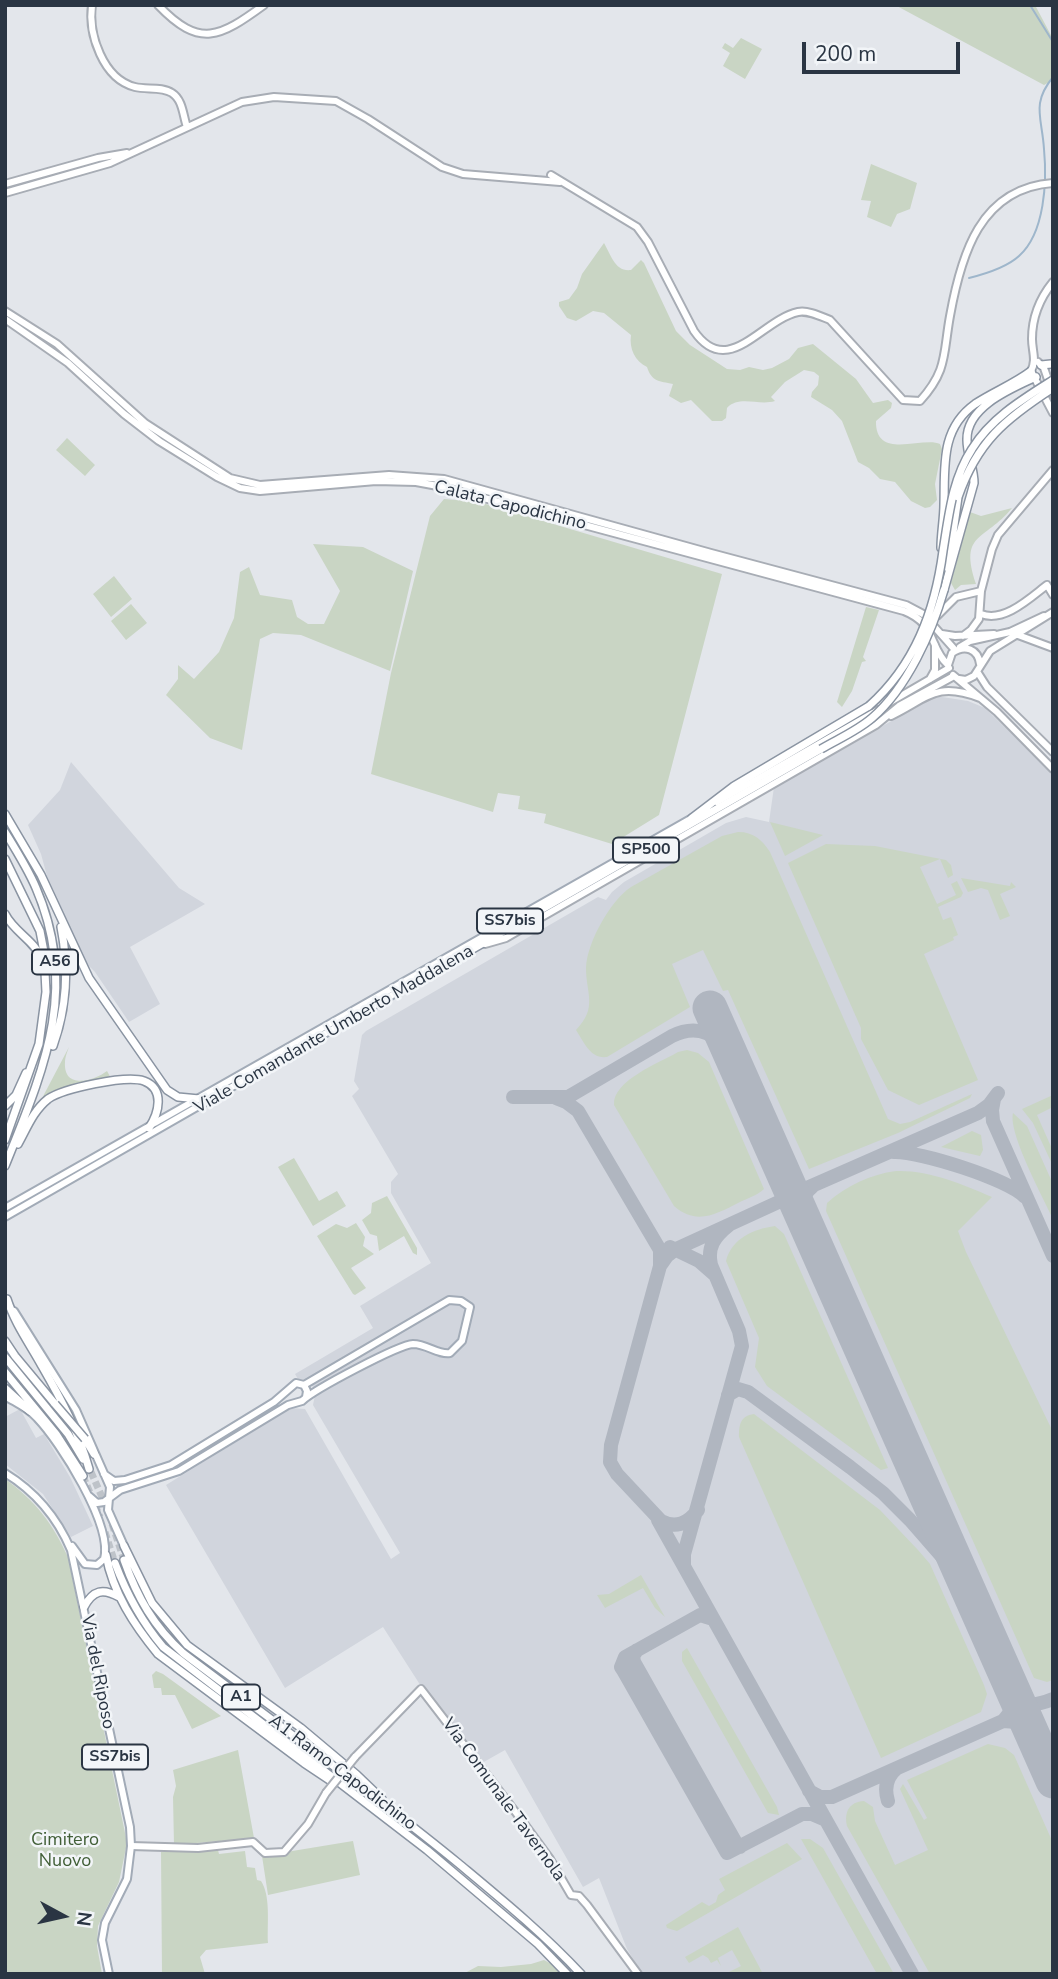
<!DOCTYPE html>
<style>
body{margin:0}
#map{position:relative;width:1058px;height:1979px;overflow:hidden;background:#e3e6eb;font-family:"Nunito Sans",sans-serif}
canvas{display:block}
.frame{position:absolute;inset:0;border:7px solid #2a3543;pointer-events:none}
.north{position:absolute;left:28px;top:1881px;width:70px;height:70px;-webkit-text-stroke:5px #f2f5f8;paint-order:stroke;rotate:98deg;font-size:19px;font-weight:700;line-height:28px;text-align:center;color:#2a3543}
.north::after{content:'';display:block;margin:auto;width:24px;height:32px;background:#2a3543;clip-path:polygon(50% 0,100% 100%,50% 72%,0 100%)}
.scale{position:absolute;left:802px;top:42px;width:158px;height:32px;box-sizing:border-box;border:4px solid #2a3543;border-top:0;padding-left:9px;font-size:21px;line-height:24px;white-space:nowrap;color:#2a3543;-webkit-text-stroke:5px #f2f5f8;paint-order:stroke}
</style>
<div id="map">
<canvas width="1058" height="1979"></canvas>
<div class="frame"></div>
<div class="north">N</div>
<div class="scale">200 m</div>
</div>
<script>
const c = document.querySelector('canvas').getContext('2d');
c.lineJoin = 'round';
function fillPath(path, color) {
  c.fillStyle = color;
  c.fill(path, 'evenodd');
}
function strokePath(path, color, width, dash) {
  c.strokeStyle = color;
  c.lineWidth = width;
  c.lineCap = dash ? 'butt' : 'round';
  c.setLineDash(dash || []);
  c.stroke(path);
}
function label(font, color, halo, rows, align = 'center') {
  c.font = font + ' "Nunito Sans",sans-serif';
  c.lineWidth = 5;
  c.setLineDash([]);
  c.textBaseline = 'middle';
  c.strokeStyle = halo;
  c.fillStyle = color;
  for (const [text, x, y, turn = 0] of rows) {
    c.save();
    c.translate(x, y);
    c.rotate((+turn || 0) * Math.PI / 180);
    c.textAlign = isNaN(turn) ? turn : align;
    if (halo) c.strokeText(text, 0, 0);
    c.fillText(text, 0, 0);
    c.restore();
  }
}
fillPath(new Path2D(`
 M936,696L968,701L985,708L1053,774V1974H642L627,1949L599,1878L583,1887L505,1750L482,1763L426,1694L383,1627L285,1688L166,1485L291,1408L305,1409L391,1559L400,1553L313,1405L315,1395L313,1387L308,1381L298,1379L295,1374L373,1328L360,1306L431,1263L391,1193V1182L398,1174L352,1096L359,1089L354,1081L362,1035L366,1031L598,897L606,900L612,892L624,882L726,823L746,817L769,822L774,787Z
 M71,762L179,888L205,904L130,947L160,1004L129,1022L95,972L87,964L47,876L41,854L28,825L60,790Z
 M20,1409L36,1438L44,1434L70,1477L93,1526L71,1537L43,1494L5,1464V1417Z`), '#d1d5dd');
fillPath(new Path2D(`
 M895,5H1035L1053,39V80L1044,85Z
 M741,38L762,49L745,79L723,66L730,53L722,48L725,43L733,48Z
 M871,164L917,183L910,209L897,214L891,227L867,217L871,201L861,200Z
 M604,243C611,255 615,272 631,270L641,260L644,263L676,331L690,345L727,369L740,370L749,367L763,370L772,368L789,359L798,348L813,344L856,379L873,403L888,400L892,403L891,408L876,421C875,461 923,436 940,444L942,449L935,484L937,500L930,507L925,508L911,501L895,482L880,479L869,468L858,462L842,421L832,410L811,397L812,392L818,385L819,376L814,372L804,370L785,382L771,397L775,401C759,406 739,395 727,408L726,418L722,421H712L691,400L681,403L669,396L673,384C659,381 652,382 647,367C635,361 629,349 631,335L604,313L593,311L576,321L567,318L559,306V302L569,299L577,288L582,274Z
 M67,438L95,465L85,476L56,450Z
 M444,499L479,502L722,574L659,815L612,844L544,823L546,814L518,809L520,796L498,793L493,812L371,774L391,673L430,516Z
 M1012,508C984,542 959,532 976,584L961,585L955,590L951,583L970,512L981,516Z
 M313,544L363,547L413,571L390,671L301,635L273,633L260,639L242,750L210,738L166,695L178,679V665L194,679L219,652L234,618L240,572L249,567L260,595L292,600L297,617L308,624H324L340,591Z
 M114,576L132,599L111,617L93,594Z
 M131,604L147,623L126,640L111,621Z
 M866,607L879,610L863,657L866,661L862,662L852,691L842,707L837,702Z
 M770,822L823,835L785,856Z
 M738,832C754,832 762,840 770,852L888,1119L900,1124L910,1122L972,1094L970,1098L898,1133L809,1169L728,990L723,991L703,950L672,964L690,1007L607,1057C590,1059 584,1042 576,1030C598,1007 586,994 586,968C587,942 611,900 631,887L722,836Z
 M826,844L875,846L946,860L951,865L953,875L948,878L940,859L920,867L937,904L956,895L951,884L957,881L963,893L961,897L938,907L943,920L951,917L958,935L953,937L954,940L924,954L978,1080L919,1105L888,1090L861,1039V1028L788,863Z
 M961,878L1010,886L1011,882L1016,887L1000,894L1010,916L1000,920L988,890L981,888L968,892Z
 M69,1047C68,1050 65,1057 65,1062C63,1090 94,1081 107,1071L112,1080C84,1083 62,1085 39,1104Z
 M687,1050L698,1053L709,1062L764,1189C758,1195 748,1198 740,1202C716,1214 697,1226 674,1206L614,1105C612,1081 659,1063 678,1052Z
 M1053,1095V1107L1037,1115L1053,1151V1166L1033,1123L1022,1109Z
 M1013,1113L1027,1126L1053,1184V1219C1043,1197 1008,1133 1013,1113Z
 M972,1131L981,1135L983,1150L980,1156L941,1147Z
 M294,1158L319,1201L337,1191L346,1206L313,1226L278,1167Z
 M896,1171C929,1170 962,1184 992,1197L958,1231L966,1252L1053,1432V1680L1047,1682L1034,1678L826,1211L827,1203C846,1186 871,1174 896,1171Z
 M387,1196L417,1248V1255L413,1253L404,1236L379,1251L377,1236L370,1234L362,1220L371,1213L372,1203Z
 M356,1223L365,1237L363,1246L374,1254L351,1268L366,1288L355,1295L353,1294L317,1236L336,1224L347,1228Z
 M775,1226L784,1234L888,1468L881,1470L767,1386L755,1367L759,1338L726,1261C732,1238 754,1229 775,1226Z
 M754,1414L880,1510L918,1550L930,1564L984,1685L987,1694L981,1712L881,1758L739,1437C739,1425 740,1416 754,1414Z
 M5,1479C35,1500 53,1524 68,1557L124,1828L127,1843L119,1882L98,1926L97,1946L102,1974H5Z
 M641,1575L665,1617L655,1608L643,1588L605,1608L597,1595L609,1594Z
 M687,1648L777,1807L779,1815L768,1813L682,1661V1652Z
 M156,1671L163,1674L221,1716L192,1729L175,1695H162L161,1688H154L152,1675Z
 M988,1744L1005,1748L1014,1755L1053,1843V1974H930L847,1826C844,1812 849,1802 864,1801L873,1807L875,1821L895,1865L928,1850L900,1789L903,1784L924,1820L927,1818L907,1780Z
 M238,1750L254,1838L174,1845L173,1797L176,1786L173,1770Z
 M801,1839H810L823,1848L894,1974H877Z
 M353,1841L360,1875L268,1895L262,1856Z
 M787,1843L802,1859L677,1931L667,1928L666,1925L702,1902L709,1906L716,1902L718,1895L725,1890L719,1879Z
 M218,1850L219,1854L245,1851L247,1867L255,1868L257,1880L261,1881C271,1896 267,1924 268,1943L206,1950L200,1957L205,1974H162L161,1852Z
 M738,1927L763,1974H725L741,1966L732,1950L718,1958L721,1966L717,1960L711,1963L708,1958L703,1955L689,1963L685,1957Z
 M544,1960L555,1966L562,1974H463L478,1966L501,1967L531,1964Z`), '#c9d5c4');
strokePath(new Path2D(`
 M1030,5L1053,42
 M969,278C985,274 1006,268 1019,256C1045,233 1047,181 1044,149C1042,117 1031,104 1053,77`), '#9eb6cb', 2);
strokePath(new Path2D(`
 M513,1097H568L672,1036C698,1023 719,1034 732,1059
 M556,1098L566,1102L578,1111L660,1250V1266L611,1445L610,1462L617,1474L661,1521C676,1529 688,1523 698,1510
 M994,1099L992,1110L993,1121L1053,1256
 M894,1152C919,1151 1008,1179 1025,1197
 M784,1176L796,1189L807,1188L978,1113L989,1105L998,1093
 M807,1228C801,1211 797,1199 813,1186
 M670,1247L699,1261L715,1275
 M660,1266L667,1256L676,1249L783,1200L787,1188L784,1176
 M728,1395L738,1389L748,1392L850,1467L883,1493L910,1520L965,1583
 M658,1520L912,1974
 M684,1566V1554L742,1346L739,1331L711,1265C707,1247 714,1237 729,1225
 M713,1619L700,1615L625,1657L621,1667L623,1670L727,1853L802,1814H812L826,1820
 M637,1650L633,1656L634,1662L736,1843L740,1847
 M1014,1693C1023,1709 1038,1705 1053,1699
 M1003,1721L1017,1722L1031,1731
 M809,1791L820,1797H832L1003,1721L1011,1711L1014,1693
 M888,1801C884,1788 886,1777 897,1768`), '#b0b6c0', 14);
strokePath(new Path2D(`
 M710,1008L1053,1781`), '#b0b6c0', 35);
strokePath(new Path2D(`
 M91,1472L106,1506
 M83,1476L100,1517
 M112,1524L124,1560
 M105,1532L115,1563`), '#bec3c9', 7, [7, 3.5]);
const secondary = new Path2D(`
 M92,5C88,34 103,79 135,87C146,90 162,86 172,93C183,100 183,116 187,127
 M158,5C200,49 220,37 264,5
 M551,175L637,227L648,242L694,331C728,380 761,320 798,312C808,310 820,316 830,320L903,400L920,401C948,370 943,354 950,316C961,255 980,188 1053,183
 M5,184L98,158L127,153
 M5,193L110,163L242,102L274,97L336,101L368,119L442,167L463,174L560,182
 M1053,282C1040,298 1032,318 1032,339C1032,351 1037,360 1031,371L1053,413
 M5,311L57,344L145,423L230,478L260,485L389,475L444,479L711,553L906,605L923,614L955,650
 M5,319L68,363L124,414L159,441L217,477L240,488L260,491L376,481L416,482L443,487L904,611C937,624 928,646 948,665
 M1038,362L1044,368L1053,394
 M981,614C1004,623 1030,598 1047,585L1053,595
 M937,616L956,597L981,591
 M942,634L955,636L994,634
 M1018,635L1053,648
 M963,636L971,630L979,619L981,591L992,549L998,535L1053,470
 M960,647L970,641L1010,632L1044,616
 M948,665L952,653C965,644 978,649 980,664
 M978,673L987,687L1053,752
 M953,675L997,712L1053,769
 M930,679L935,670V645
 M959,679L966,680L974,676L990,651L1053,612
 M887,704L949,668
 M891,716C928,698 936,681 980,698
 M717,802L878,710
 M485,944L506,938L542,917L876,725L899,706L954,676
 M355,1757L421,1689L517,1814L550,1859L571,1895L579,1896L587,1905L638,1974
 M131,1846L198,1848L253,1842L265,1853L284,1852L308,1824L326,1793`);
const primary = new Path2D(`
 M5,1208L692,818
 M5,1217L471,950
 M14,1311L76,1410L110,1487L108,1510L124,1546
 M5,1396C16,1403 28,1408 37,1418C60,1442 113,1525 104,1559L97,1565L85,1564L72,1546
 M5,1473C36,1492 57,1517 71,1550L130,1827L131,1846L127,1879L105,1923L102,1940L109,1974
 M104,1474L114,1481L125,1480L171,1465L274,1402L296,1383L304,1385L307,1391L306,1397
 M89,1496L97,1503L104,1502L120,1490L179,1471L288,1405L302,1401C315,1389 398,1345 413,1344C427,1344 438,1355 450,1353L462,1341L470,1307L461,1301L449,1300L304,1385`);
const highway = new Path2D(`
 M1041,365L1051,364
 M941,548C941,533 944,519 944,504C945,467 940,429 975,404C993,392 1014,384 1031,371
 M948,568L958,497
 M944,590L974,483C974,468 967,455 967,440C966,407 1010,389 1036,377
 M5,814L41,875L89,978L167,1090L178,1097L199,1099
 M692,818L734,786L869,706
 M5,832C16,850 28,869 36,888C80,990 43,1071 5,1166
 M5,859L40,931L44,952L46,992L39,1044L5,1140
 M5,914C14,932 34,940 42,959
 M471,950L821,749
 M53,1046C67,1007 69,967 61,927
 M5,1106L16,1095L26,1073
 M18,1144C27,1128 33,1111 48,1099C64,1088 126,1075 144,1081C165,1089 159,1113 149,1128
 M7,1299C15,1324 30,1344 42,1366C61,1399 79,1433 89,1469
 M5,1341L15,1356L55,1404
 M5,1357L68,1434L83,1459
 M5,1372L56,1434L83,1476
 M5,1388L30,1411
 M85,1439L94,1454
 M124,1546L152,1603L187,1645L301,1728L357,1775L382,1799
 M106,1555C113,1593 134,1625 158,1654L304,1763L334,1783
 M124,1560C137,1597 154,1627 183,1653C275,1723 369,1790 458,1863C500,1898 543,1933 581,1974
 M115,1563C127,1595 141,1621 163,1647L427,1850L538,1944L567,1974
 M84,1607C93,1590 103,1588 119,1597`);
strokePath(secondary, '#a8adb5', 10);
strokePath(primary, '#a2abb7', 10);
strokePath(highway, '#8a94a2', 10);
strokePath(secondary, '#fff', 6);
strokePath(primary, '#fff', 6);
strokePath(highway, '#fff', 7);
const secondaryBridge = new Path2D(`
 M326,1793L355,1757`);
const highwayBridge = new Path2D(`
 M958,497C977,442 1005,419 1053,388
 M869,706C915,665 935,611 943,551C949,515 952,480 972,449C991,418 1023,399 1053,380
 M821,749C838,739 857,731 872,718C907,688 932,632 944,590
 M55,1404L85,1439`);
strokePath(secondaryBridge, '#a8adb5', 10, []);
strokePath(highwayBridge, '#8a94a2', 10, []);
strokePath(secondaryBridge, '#fff', 6);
strokePath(highwayBridge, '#fff', 7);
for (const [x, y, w] of [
 [646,850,66],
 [510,921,66],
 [55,962,46],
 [241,1697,38],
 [115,1757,66]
]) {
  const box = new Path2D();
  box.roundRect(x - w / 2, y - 12.5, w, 25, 5);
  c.fillStyle = '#f2f5f8';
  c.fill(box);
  strokePath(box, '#2a3543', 2);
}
label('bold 16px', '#2a3543', null, [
 ["SP500",646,850],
 ["SS7bis",510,921],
 ["A56",55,962],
 ["A1",241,1697],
 ["SS7bis",115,1757]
]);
label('18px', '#2a3543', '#f2f5f8', [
 ["Calata Capodichino",510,506,14],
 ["Viale Comandante Umberto Maddalena",334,1030,-30],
 ["Via del Riposo",97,1672,79],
 ["A1 Ramo Capodichino",342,1773,37],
 ["Via Comunale Tavernola",503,1800,54]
]);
label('18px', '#415f37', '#f2f5f8', [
 ["Cimitero",65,1841],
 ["Nuovo",65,1862]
]);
</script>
